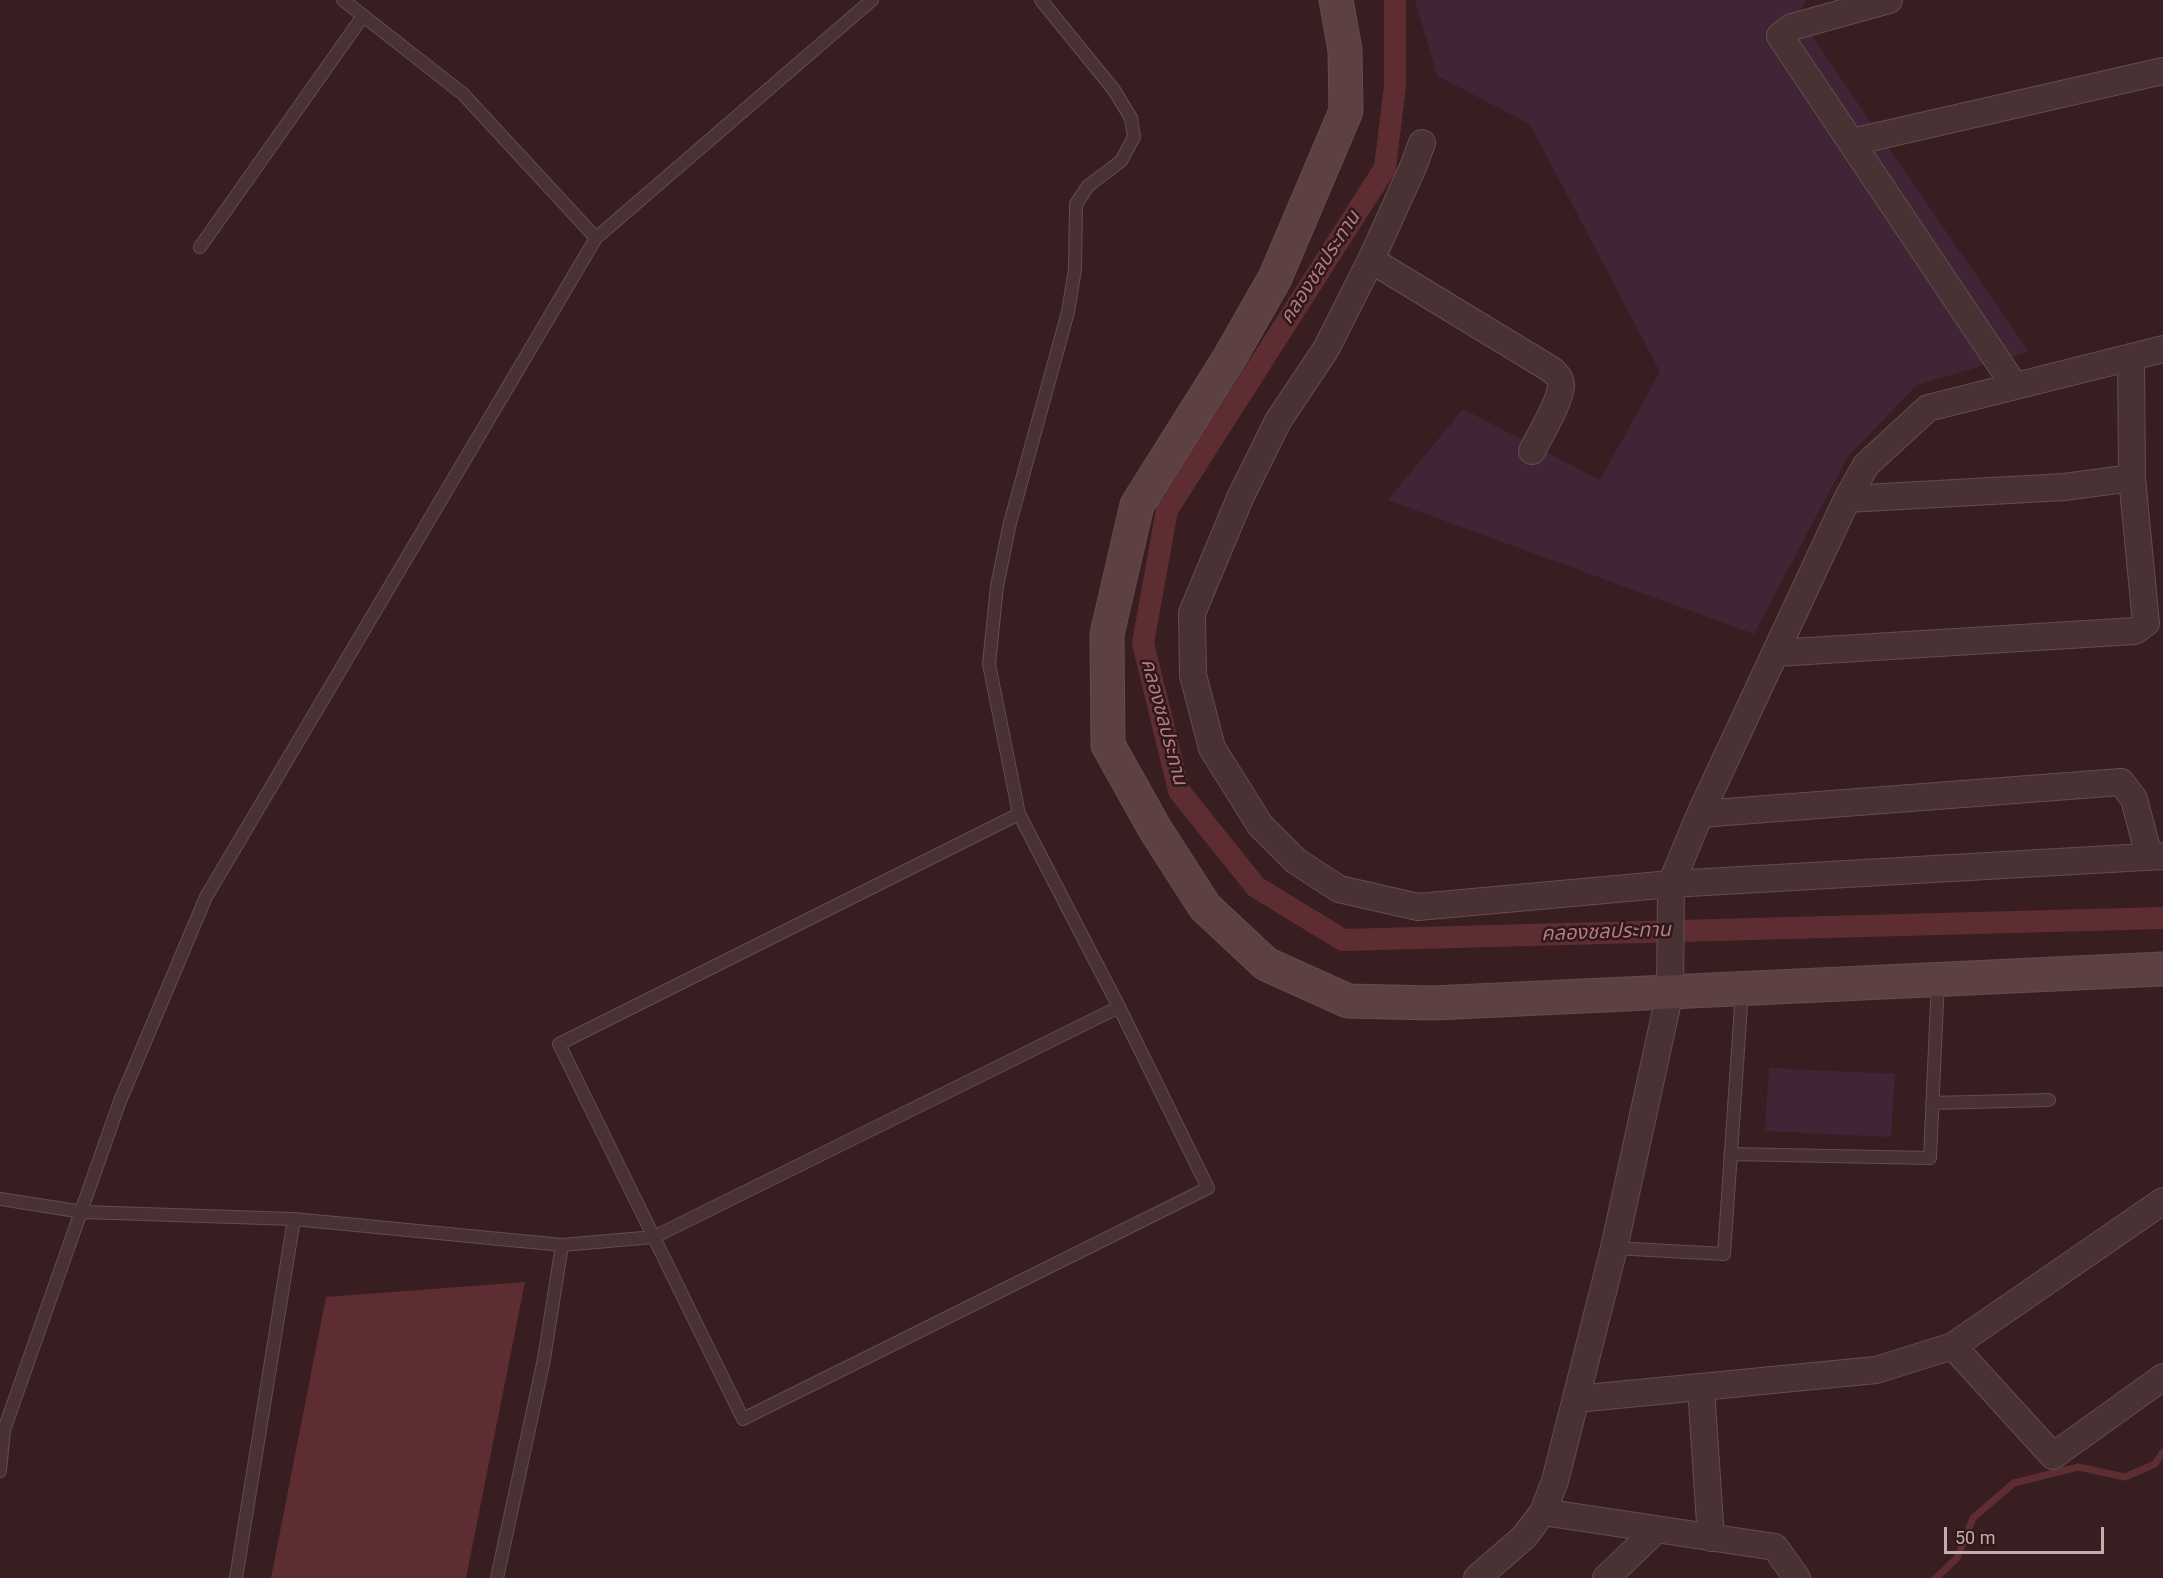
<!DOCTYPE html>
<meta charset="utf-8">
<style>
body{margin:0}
#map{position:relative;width:2163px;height:1578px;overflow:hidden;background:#391e21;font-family:Roboto,sans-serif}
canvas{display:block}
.scale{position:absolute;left:1944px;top:1527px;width:160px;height:27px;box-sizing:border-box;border:3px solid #c6acad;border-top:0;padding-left:8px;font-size:18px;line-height:21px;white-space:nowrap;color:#c6acad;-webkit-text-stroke:4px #2e1819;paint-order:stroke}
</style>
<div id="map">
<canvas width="2163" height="1578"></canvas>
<div class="scale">50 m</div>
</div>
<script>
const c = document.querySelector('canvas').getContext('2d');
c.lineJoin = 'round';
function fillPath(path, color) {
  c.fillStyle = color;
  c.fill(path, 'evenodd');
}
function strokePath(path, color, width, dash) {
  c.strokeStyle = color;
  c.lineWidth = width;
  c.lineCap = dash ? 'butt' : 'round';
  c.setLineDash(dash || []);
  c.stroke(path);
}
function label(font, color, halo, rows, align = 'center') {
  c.font = font + ' Roboto,"Noto Sans Thai",sans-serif';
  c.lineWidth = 5;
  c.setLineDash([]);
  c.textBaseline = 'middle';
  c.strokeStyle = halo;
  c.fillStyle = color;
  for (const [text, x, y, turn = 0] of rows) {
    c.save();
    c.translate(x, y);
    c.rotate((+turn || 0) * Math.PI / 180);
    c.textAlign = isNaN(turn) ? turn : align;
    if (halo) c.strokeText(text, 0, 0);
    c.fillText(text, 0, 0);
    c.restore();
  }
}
fillPath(new Path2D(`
 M1415,0H1806L1798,16L2029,352L1917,385L1848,456L1754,634L1388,500L1463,409L1600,480L1660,372L1530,124L1437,76Z
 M1769,1068L1895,1074L1891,1137L1765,1131Z`), '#402536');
fillPath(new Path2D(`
 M525,1282L466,1578H271L326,1297Z`), '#5e2d31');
strokePath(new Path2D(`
 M1936,1578L1957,1558L1973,1518L2014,1483L2078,1467L2125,1477L2155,1464L2163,1452`), '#5e2d31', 7);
strokePath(new Path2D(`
 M1395,0V86L1385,168L1167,510L1143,643L1179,791L1256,887L1343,940L2163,918`), '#5e2d31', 22);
const lane = new Path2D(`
 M343,0L463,94L596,238
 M200,247L363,16
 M1019,814L1119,1007L1208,1188L743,1419L559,1044Z
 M1019,814L989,664L997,586L1010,523L1068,312L1075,269L1076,204L1088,186L1121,161L1134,137L1131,118L1114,90L1041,0
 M1932,1103L2049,1100
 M1730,1154L1930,1158L1938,980
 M0,1199L83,1212L294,1219L562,1245L654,1237L1119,1007
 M1614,1248L1724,1254L1742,991
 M0,1471L4,1430L120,1101L206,897L596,238L872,0
 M236,1578L294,1219
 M497,1578L544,1359L562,1245`);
const street = new Path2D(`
 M1889,0L1792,27L1780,36L2014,385
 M1852,142L2163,71
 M1422,143L1413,167L1371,260L1326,349L1278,421L1240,498L1192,613L1193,675L1212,748L1260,825L1296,861L1339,889L1418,907L1671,884L2163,856
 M1371,260L1552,370C1557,375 1561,378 1561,386C1560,402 1540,435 1532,451
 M1847,499L2064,487L2132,478
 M1776,653L2135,631L2146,623L2132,478L2131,357
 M1700,814L2121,782L2134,799L2149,856
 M1953,1346L2053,1456L2163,1377
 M1701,1388L1711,1538
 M1576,1399L1876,1370L1953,1346L2163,1201
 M1543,1512L1775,1547L1797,1578
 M1477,1578L1524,1537L1543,1512L1555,1481L1614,1248L1670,992L1671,884L1700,814L1847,499L1866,465L1928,408L2163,349
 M1606,1578L1656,1530`);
const secondary = new Path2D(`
 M1336,0L1345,50L1346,111L1275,278L1230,357L1137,505L1107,634L1108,745L1155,829L1205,907L1266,964L1348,1001L1433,1003L2163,969`);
strokePath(lane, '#644d4e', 14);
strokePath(street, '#644d4e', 28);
strokePath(secondary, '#644d4e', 35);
strokePath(lane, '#493234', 12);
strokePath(street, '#493234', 26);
strokePath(secondary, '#5d4041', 33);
label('italic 20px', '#b67a7f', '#2e1819', [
 ["คลองชลประทาน",1321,268,-57],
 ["คลองชลประทาน",1163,722,75],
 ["คลองชลประทาน",1606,933,-2]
]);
</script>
